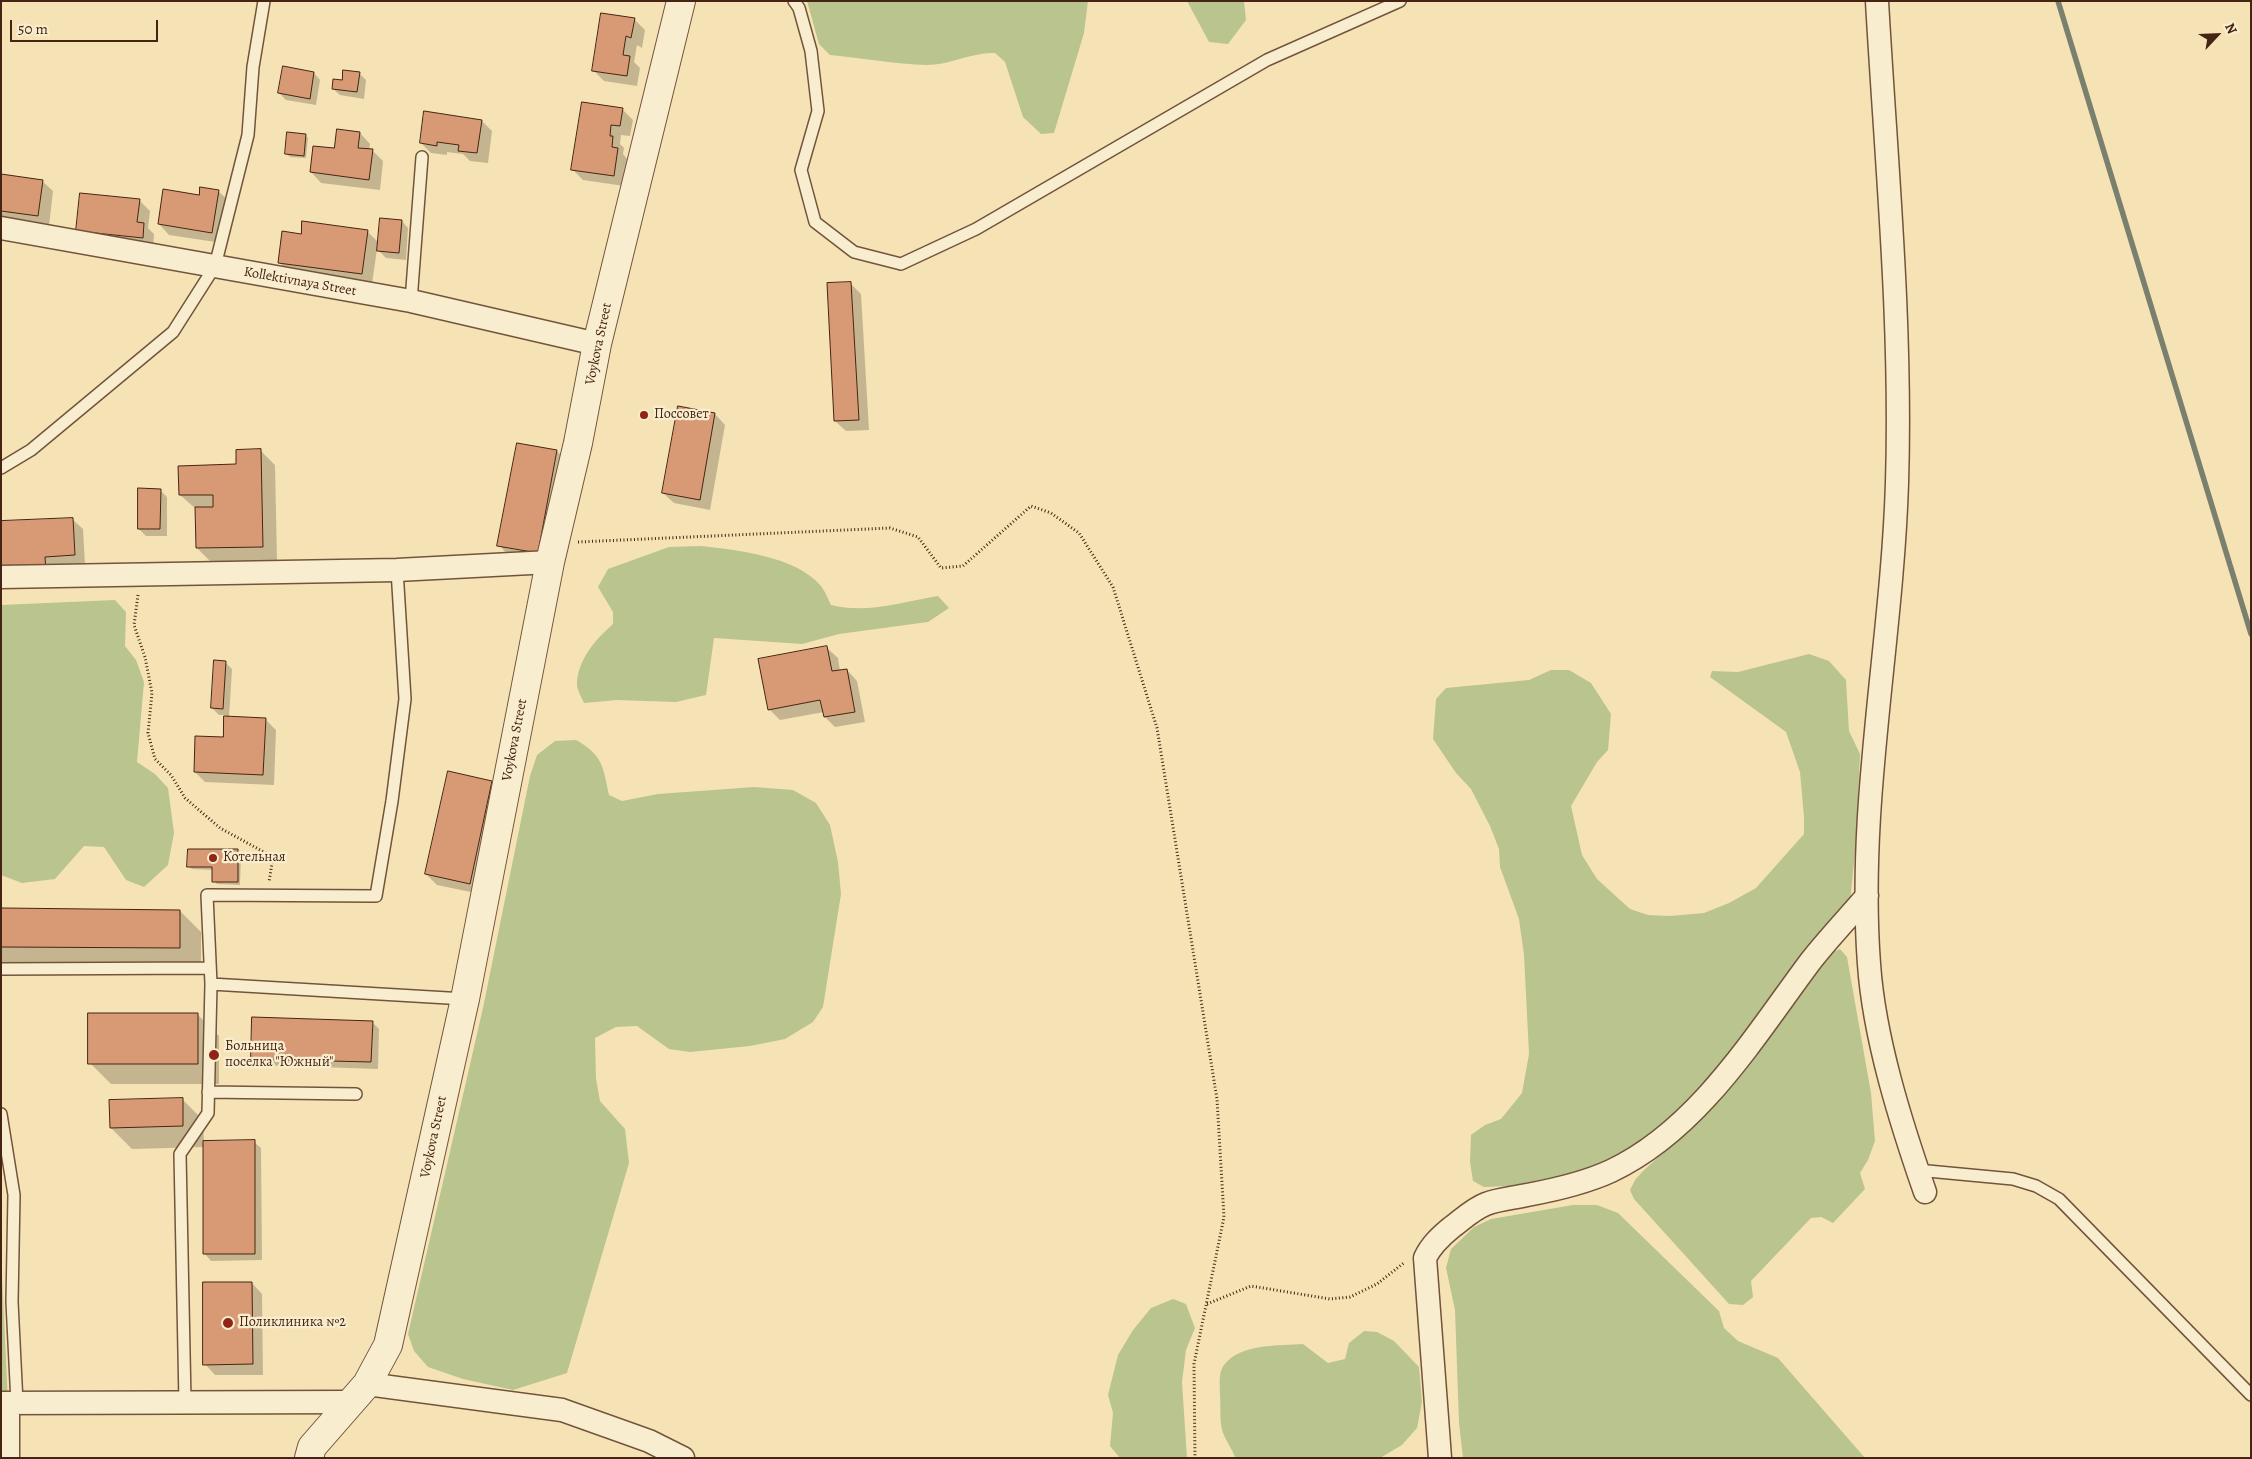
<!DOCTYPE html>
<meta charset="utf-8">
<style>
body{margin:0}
#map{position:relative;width:2252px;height:1459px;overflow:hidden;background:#f6e3b5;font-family:Alegreya,serif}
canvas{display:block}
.frame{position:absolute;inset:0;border:2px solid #462413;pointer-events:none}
.north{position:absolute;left:2192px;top:10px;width:50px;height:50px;-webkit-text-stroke:4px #f9edcf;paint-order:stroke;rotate:65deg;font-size:14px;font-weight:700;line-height:20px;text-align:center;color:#462413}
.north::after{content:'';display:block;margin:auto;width:18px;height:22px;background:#462413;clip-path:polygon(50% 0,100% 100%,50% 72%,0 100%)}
.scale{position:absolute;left:10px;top:20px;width:148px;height:22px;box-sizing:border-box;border:2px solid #462413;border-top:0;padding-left:6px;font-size:15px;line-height:18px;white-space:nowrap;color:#462413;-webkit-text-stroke:4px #f9edcf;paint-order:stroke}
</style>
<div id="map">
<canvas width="2252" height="1459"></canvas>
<div class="frame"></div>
<div class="north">N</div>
<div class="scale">50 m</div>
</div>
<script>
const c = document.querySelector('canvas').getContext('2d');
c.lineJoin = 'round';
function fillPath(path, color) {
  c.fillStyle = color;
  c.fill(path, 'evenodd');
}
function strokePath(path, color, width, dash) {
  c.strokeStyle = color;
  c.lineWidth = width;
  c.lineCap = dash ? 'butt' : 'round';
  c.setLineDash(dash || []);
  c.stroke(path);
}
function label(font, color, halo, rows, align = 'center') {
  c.font = font + ' Alegreya,serif';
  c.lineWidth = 4.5;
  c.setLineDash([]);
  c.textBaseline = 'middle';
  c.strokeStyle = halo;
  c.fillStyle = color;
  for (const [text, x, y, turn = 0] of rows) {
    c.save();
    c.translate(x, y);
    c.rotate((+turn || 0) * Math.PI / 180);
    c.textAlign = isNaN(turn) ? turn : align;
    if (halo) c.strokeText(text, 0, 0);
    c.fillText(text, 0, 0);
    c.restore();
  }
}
fillPath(new Path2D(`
 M807,1H1088L1084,33L1054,133L1041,134L1023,117L1005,62L995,53C972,52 950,65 927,65C895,64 862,58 830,55L819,44Z
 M1187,1H1244L1246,20L1228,44L1209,42Z
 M701,546C737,550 795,556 820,585C825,590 828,599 831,605C866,614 903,602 938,596L949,608L928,622L839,634L802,644L714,638L706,695L676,702L617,700L584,703C582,698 577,690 577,685C577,660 596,639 613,624V612L598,587L608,569L669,547Z
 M115,600L126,612L125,646L136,660L144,682L137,762L155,774L168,788L174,833L168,865L144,887L126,880L104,847L84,846L55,879L22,883L1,875V605Z
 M1809,654L1829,661L1846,680L1849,731L1860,754L1856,842L1851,893L1848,907L1696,1098L1663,1125L1598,1169L1508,1186L1484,1187L1473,1181L1470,1162L1471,1135L1485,1125L1501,1119L1522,1093L1529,1054L1524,955L1519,919L1500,867L1499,849L1490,826L1471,789L1456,773L1433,739L1436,699L1446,688L1529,680L1551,670H1569L1591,683L1611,714L1608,750L1597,762L1571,806L1582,855L1597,879L1630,909L1648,915L1670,916L1704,913L1729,903L1756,888L1804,834V817L1800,772L1786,732L1710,677L1712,671L1738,672Z
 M576,740C603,755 603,767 609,795L622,801L658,794L754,787L793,790L816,803L830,825L838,862L841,894L823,1007L813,1022L785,1039L750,1046L690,1052L669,1049L637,1026L616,1027L595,1038L596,1079L600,1101L625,1129L629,1163L567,1373L513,1390L463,1379L428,1367L414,1351L408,1334L483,1008L530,776L537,755L555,741Z
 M1840,949L1847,957L1871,1093L1875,1141L1868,1160L1860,1173L1865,1189L1833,1223L1821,1217L1811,1218L1751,1281L1753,1297L1743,1305L1729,1304L1634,1199L1630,1190L1635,1180L1643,1171L1707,1113L1732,1084L1817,968L1831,953Z
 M1573,1205H1597L1618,1213L1719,1311L1724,1328L1738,1341L1778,1358L1865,1458H1463L1459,1423L1455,1310L1446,1268L1451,1249L1474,1227L1491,1219Z
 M1,1253L8,1403H1Z
 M1173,1299L1186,1304L1195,1328L1186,1350L1182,1382L1187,1458H1120L1110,1446L1113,1413L1108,1395L1118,1355L1133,1330L1151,1308Z
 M1364,1331L1377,1332L1394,1341L1419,1367L1422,1402L1417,1428L1402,1445L1380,1458L1235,1457C1232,1449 1226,1441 1223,1433C1219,1421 1221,1407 1220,1395C1220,1386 1218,1372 1224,1365C1241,1343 1279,1346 1303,1344L1328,1363L1345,1359L1349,1343Z`), '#bac48f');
fillPath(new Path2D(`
 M634,19L645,30L642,48L637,45L634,62L640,68L637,86L604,81L594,71Z
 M314,73L320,80L316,105L286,100L279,93Z
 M359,73L366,80L364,99L340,95L333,89Z
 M622,109L633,120L630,136L621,135L620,144L624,148L623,154L628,160L624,186L583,180L572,169Z
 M482,121L492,131L488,163L470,161L463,154L447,152V155L431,153L421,143Z
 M360,133L370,144L369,150L373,151L383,161L380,190L321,183L311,172L335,150Z
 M305,135L308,138L306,158L290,157L287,154Z
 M1,175L42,181L53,191L49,226L1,219Z
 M218,191L229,201L222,243L169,235L159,224L200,196Z
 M139,200L150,211L148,228L154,234L153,248L77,231Z
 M402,221L408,228L406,260L386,258L377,249L372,284L290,273L279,262L302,235L367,231L379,243Z
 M851,284L861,294L869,430L846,431L835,421Z
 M715,414L725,425L710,510L674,503L663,493Z
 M260,450L275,465L277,561L211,562L197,548L196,509L180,495L237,466Z
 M557,451L567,462L548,563L509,556L499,545Z
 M160,490L167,497V536H146L139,529Z
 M72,519L83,529L85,565L11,583Z
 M827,648L838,658L840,671L847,670L857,681L865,722L835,727L825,717L824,712L780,720L769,709Z
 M225,662L232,669L229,718L265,719L276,730L274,785L205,782L195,772L224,738L226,715H219L212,708Z
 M491,782L502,793L480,894L437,885L426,874Z
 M238,851L241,854L240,885L217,884L214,881V870L192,869L188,866Z
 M1,909L180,911L201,932V969L1,967Z
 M198,1015L219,1036V1084H111L90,1063Z
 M372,1022L379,1029L378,1069L259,1065L252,1058Z
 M182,1099L203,1120L204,1142H254L261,1148L262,1260L211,1261L205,1254L204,1147L132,1149L111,1128Z
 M252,1283L262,1294L263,1375H215L205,1364Z`), '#0003');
strokePath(new Path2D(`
 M2058,1L2251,634`), '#7a806e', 5.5);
const building = new Path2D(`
 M601,13L635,18L631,38L626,36L623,55L630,56L627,76L592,71Z
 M283,66L314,72L310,99L278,93Z
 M343,70L360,72L357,92L332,89L333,79L342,80Z
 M582,102L623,108L620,126L611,125L610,136H613L612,147L618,148L614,176L571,170Z
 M424,111L482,120L477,153L458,151L459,145L437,142V146L420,143Z
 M337,129L360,132L358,148L373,149L369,180L310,172L313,146L334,148Z
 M287,132L306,134L304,156L285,154Z
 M1,174L43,180L38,216L1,211Z
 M200,187L219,190L212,233L158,224L163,189L199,195Z
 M80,193L140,199L137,222L144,223L143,238L76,231Z
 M380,218L402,220L399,253L377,251Z
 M302,221L368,230L362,274L278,263L282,231L301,234Z
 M851,282L859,420L834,421L827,283Z
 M678,406L715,413L700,500L662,493Z
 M517,443L557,450L538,553L497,546Z
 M261,449L263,547L196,548L195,507H213V495H179L178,466L236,464V450Z
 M138,488L161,489L160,529H138Z
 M73,518L75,555L45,557L46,571L1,573V521Z
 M827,646L832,671L847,669L855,712L824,717L820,700L768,710L758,659Z
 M214,660L226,661L223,709L211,708Z
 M224,716L266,718L263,775L194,772L195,736L223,737Z
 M448,771L492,781L470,884L425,874Z
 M188,849H238V882H212V867H187Z
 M1,908L180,910V948L1,947Z
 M88,1013H198V1064H88Z
 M252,1017L373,1021L371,1062L251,1059Z
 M183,1098V1126L110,1128L109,1100Z
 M255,1140V1254H203V1141Z
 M203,1282H252L253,1364L203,1365Z`);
fillPath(building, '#d89a75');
strokePath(building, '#462413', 1);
const service = new Path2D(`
 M794,1L799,8L811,51L818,111L801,170L815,222L854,252L901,264L976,229L1267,60L1400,1
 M411,301L422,157
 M1,468L31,450L173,332L215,266L248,135L253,67L264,1
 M1,969L210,968
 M211,984L465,999
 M208,1092L356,1094
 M1,1114L14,1195L12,1302L17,1403
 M1917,1170L2013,1179L2036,1186L2059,1199L2251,1395
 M185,1402L180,1154L208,1113L211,984L207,895L376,896L392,801L405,699L397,570`);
const minor = new Path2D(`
 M1877,1C1886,161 1902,323 1897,483C1892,644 1857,803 1869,964C1874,1038 1901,1123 1925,1192
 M1,228L411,301L597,344
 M1,577L397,570L550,562
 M367,1384L562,1410L649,1441L683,1458
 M1,1403L351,1402
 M8,1458V1403
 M1440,1458L1425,1258C1431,1245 1441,1236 1452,1227C1463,1219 1473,1209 1486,1204C1499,1199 1514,1198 1527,1195C1554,1190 1585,1183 1611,1171C1698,1130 1754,1037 1810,962C1828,939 1848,918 1867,896`);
const tertiary = new Path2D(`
 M309,1458L312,1447L367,1384L388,1345L465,999L550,562L578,443L597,344L681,1`);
strokePath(service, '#72543c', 14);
strokePath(minor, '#72543c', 25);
strokePath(tertiary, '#72543c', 30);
strokePath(new Path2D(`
 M578,542L890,528L918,537L941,568L963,566L1031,506L1051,513L1079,533L1113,587L1157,728L1217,1099L1224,1217L1194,1364L1195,1458
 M138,595L134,625L145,657L152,693L148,733L155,759L171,775L185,798L220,828L273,857L269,882
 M1207,1304L1251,1286L1330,1299L1350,1297L1377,1284L1405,1262`), '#462413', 3, [1, 2.5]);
strokePath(service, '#f9edcf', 11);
strokePath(minor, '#f9edcf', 22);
strokePath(tertiary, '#f9edcf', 28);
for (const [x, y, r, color] of [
 [644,415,5,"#8f2418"],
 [213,858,5,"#8f2418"],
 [214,1055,6,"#8f2418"],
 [228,1323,6,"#8f2418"]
]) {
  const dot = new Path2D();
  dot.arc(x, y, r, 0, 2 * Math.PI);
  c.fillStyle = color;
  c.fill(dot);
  strokePath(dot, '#f9edcf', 2);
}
label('14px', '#462413', '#f9edcf', [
 ["Kollektivnaya Street",300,282,10],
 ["Voykova Street",599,344,-78],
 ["Voykova Street",515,740,-79],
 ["Voykova Street",434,1137,-78]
]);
label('14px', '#462413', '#f9edcf', [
 ["Поссовет",654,415],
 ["Котельная",223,858],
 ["Больница",225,1047],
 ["поселка \"Южный\"",225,1063],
 ["Поликлиника №2",239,1323]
], 'left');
</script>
